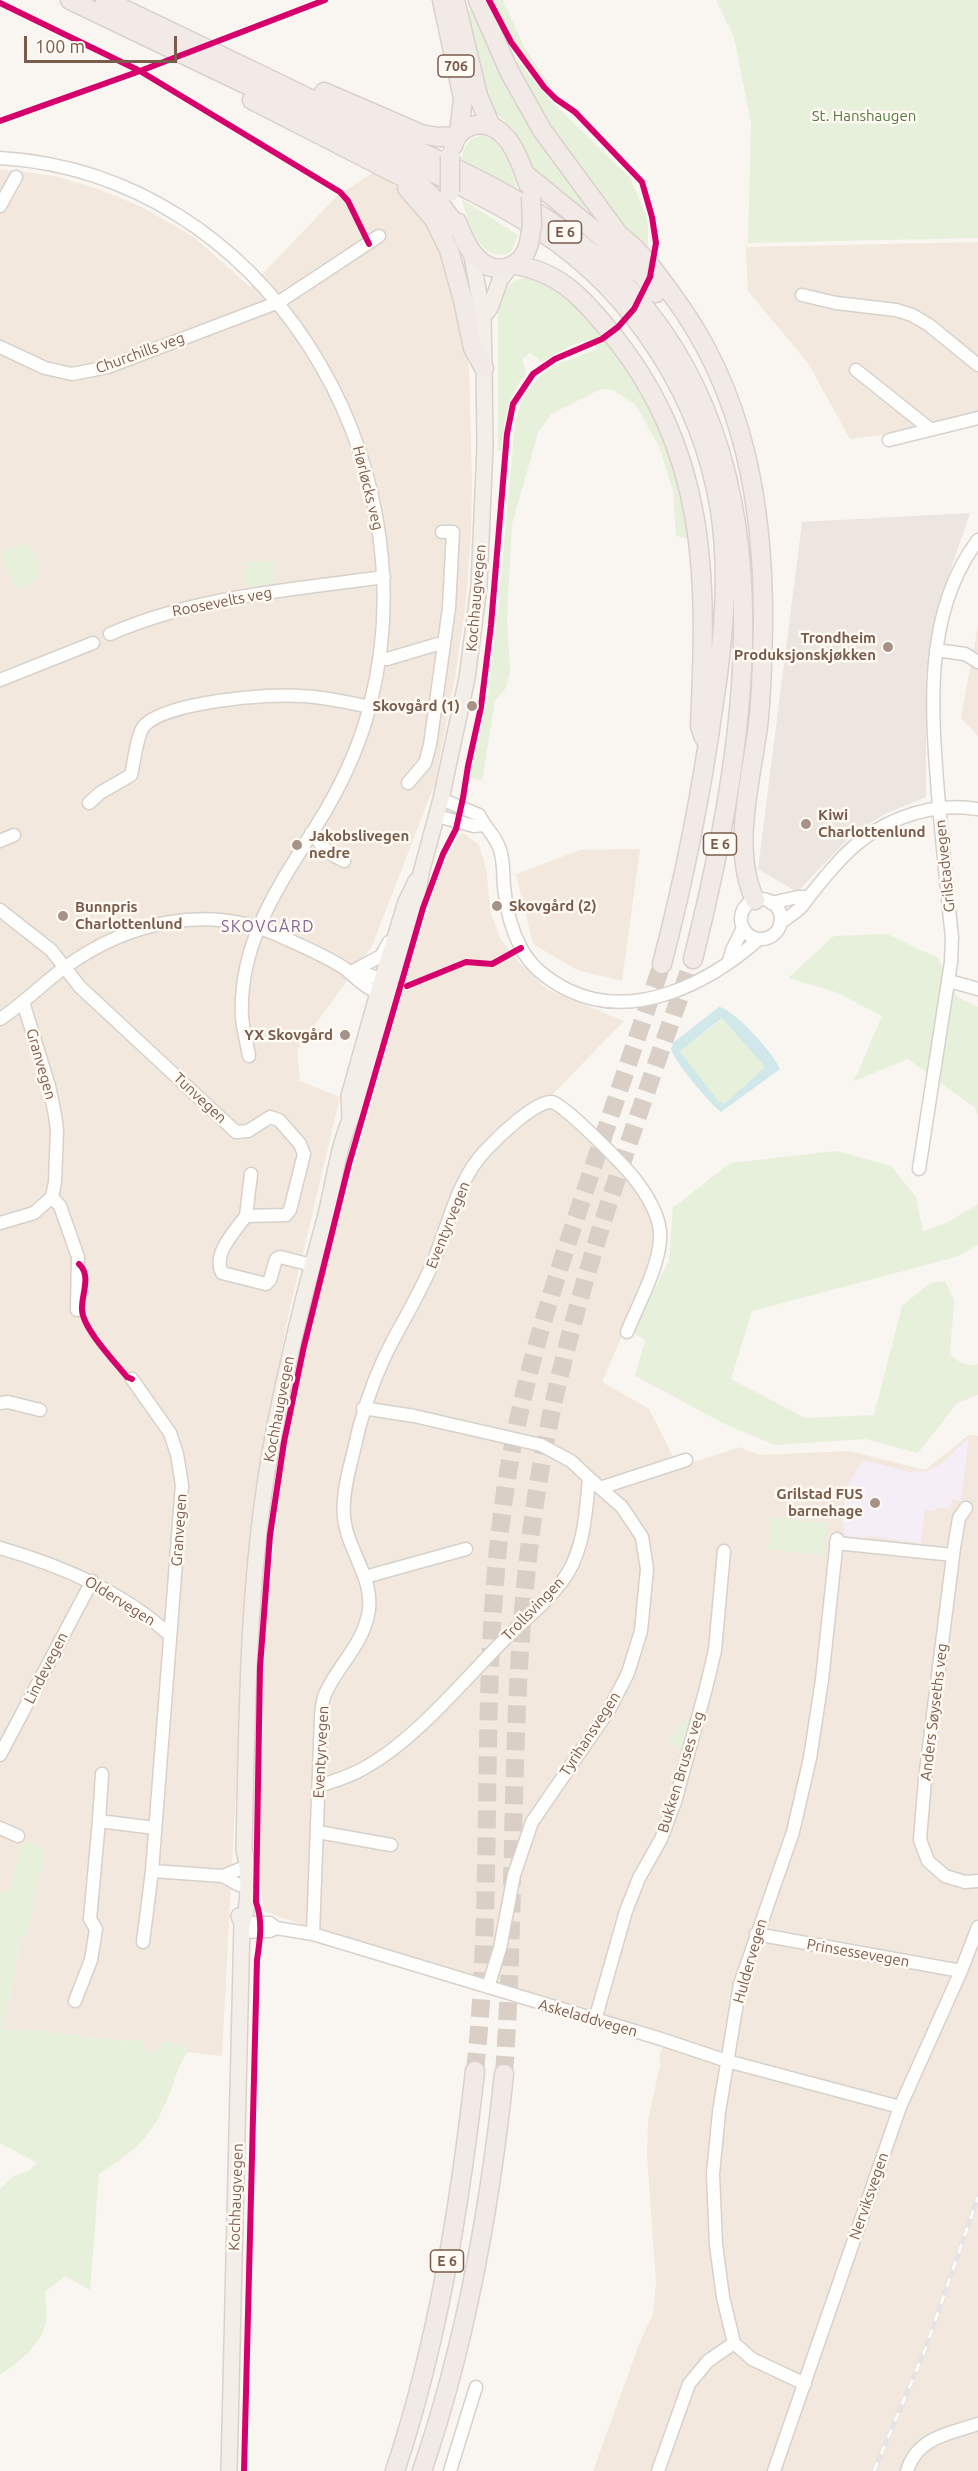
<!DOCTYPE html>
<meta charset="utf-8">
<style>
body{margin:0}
#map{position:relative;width:978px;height:2471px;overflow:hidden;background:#f9f5f0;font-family:Ubuntu,sans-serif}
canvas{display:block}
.scale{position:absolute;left:24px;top:36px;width:153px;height:27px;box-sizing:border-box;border:3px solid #7a5c4d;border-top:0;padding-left:8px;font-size:18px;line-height:21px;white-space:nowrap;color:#7a5c4d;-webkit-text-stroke:4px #fffaf3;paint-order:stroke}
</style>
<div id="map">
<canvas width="978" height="2471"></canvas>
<div class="scale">100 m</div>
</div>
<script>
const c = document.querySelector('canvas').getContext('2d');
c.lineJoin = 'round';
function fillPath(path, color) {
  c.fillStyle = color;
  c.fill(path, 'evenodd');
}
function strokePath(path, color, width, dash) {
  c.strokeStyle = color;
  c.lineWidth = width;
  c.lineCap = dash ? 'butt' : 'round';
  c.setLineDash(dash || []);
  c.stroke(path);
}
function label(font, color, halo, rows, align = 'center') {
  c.font = font + ' Ubuntu,sans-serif';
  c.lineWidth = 5;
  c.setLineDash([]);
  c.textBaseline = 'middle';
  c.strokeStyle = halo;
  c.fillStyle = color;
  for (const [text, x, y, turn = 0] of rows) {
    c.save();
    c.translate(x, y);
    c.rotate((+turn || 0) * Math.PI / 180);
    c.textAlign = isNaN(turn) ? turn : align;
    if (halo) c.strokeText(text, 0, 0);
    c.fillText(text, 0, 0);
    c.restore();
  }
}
fillPath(new Path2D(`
 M0,169L54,176L95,188L142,207L195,238L250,287L338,195L376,171L411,199L439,243L465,342L469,370L472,481L471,534L466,602L455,678L435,783L372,946L297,1050L300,1081L340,1097L289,1312L266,1429L251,1546L242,1673L222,2056L188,2052L184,2045L165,2041L153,2055L145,2049L144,2041L109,2040L35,2030H9L3,2028L21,1941L30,1922L10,1891L3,1893L0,1890Z
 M978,242V423L850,439L808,363L748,291L746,247Z
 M978,625V736L961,718Z
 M465,834L479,845L486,869L491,914L501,940L519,962L546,989L624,1021L550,1097L640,1190L658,1239L634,1308L602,1382L649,1409L678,1467L741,1447L745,1450L761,1455L849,1451L925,1470L969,1435L978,1436V2471H593L640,2342L653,2314L656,2283L647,2155L648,2121L660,2065L659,2056L668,2036L325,1933L264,1911L259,1872L266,1620L284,1455L319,1291L409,969L439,875L459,835Z
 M640,849L622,981L577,970L533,944L516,874L580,850Z`), '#f2e8de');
fillPath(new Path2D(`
 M970,513L936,612L926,676V797L885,814L854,833L797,892L758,869L802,522Z`), '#ede5e0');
fillPath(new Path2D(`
 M969,1437L961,1501L952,1499L950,1509L937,1507L936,1511L925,1510L921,1543L868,1536L862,1539L850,1538L844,1533L842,1516L847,1486L863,1460L910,1472L928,1471L942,1463Z`), '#f6eef6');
fillPath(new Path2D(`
 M493,0H503L523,45L555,93L526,61L513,40Z
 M716,0H978V238L748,243L751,123L734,37Z
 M474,9L617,242L537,174L514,130L495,112L486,96L468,11Z
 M518,61L551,101L630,178L646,215L648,228V255L612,212L555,134L515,62Z
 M483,135C504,142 513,170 517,190L461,161L463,151L471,139Z
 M462,199L518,235L511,252C480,266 467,221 462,199Z
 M526,277C587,286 664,421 679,477C685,498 688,519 692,540L676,536L673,491L659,446L635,404L613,390L601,389L551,414L538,433L512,524L507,617L510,671L506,688L495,701L482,781L470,777L487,703L499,599L515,423L520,405L526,392L541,375L555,365L597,349L589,339L568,347L542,362L530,353L522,359L526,374C507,395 505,421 501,449L498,451V314C502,294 505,281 526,277Z
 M22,543C34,544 46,569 37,579C33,584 21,587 15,589L1,552Z
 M273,560L275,583L246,587V563Z
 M887,934L938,958L957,997L978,1007V1116L975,1108L908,1059L854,1081L882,1016L836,992L788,978L834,936Z
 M723,1018L765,1067L724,1104L718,1102L680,1051Z
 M837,1151L891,1166L916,1197L923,1232L950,1221L978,1204V1245L956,1257L752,1311L731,1379L805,1418L874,1415L902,1306L930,1283L945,1281L954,1300L950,1355C958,1361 968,1368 978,1364V1395L957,1403L918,1453L865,1439L775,1445L727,1425L635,1376L645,1340L632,1332L669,1261L673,1208L730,1163Z
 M771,1517L827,1523L824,1555L768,1549Z
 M695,1712L683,1754L668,1741L680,1725Z
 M30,1842L41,1847L42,1863L34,1903L30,1922L21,1941L3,2028L9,2030H35L109,2040L144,2041L145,2049L153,2055L165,2041L184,2045L188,2052C177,2065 176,2079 169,2095C151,2138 137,2149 99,2174L90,2290L65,2276L45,2292C45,2301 48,2312 46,2321C42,2344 18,2363 0,2375V2189L15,2175L27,2172L37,2163L0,2143V1890L3,1893L10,1891L21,1845Z`), '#e7f0db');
fillPath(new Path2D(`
 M719,1007C734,1009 775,1055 780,1069L721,1112C710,1104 673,1060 671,1049L674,1042ZM722,1018L765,1067L724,1104L718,1101L680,1051Z`), '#d0e8ea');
strokePath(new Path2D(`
 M475,2071C496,1878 477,1684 505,1492C520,1386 553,1286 587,1185C612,1111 637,1038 662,964
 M504,2074C518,1881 507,1688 536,1497C564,1311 632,1135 693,959`), '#d9cfc7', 18, [18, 9]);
const minor = new Path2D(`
 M0,158C265,174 434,459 370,705C361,742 345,777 326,810C287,875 238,936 242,1017C243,1030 247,1043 249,1056
 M0,206L16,177
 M802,295L836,303L896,310L912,315L929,325L978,365
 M0,347L45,368L72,374L108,367L279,302L379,236
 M856,370L930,429
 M889,440L978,418
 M110,634C197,596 291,590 384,577
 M936,650L965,654L978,662
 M380,658L387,659L438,644H444L449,608L453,532H442
 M0,680L93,643
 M408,783L425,763L430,745L444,644
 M441,799L479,815C485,828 496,836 500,850C504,862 503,874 504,887C506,908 511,929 521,948C531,967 548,980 568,990C634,1022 709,983 759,939
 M89,803L100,793L131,775C134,763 137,734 144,726C165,702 270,693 301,696C325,697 347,702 370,707
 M437,816L474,826L484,825
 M311,833L329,853L344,861
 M0,841L14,835
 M741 919a20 20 0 1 1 40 0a20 20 0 1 1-40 0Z
 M771,903L798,897H807
 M0,910L51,950L80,987L236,1132L248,1131L270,1117L279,1120L300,1144L304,1154L290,1210L286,1215L246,1216C235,1231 212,1254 222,1273L266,1284L270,1280L276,1259L280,1257L312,1265
 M780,923C787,918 797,912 802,906C814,890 827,874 840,860C875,822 927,801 978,809
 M729,961L732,950L743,928
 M353,971L381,956L389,942
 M949,981L978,989
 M23,1002L49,1086L55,1115L57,1130L55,1182L52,1197L60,1206L78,1257L77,1310
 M0,1019C23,1004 42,984 64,968C127,922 207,903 280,936C295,943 338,961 349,972C358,980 366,988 378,993L391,990L382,979L356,971
 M919,1169L951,962L952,937C947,893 943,849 939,805C932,718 921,615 978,540
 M246,1216L251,1174
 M0,1223L34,1213L52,1197
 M132,1379L170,1433L177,1454L182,1485L152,1871L223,1876L239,1885
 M0,1403L8,1402L40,1410
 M600,1488L686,1460
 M966,1508L959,1518L954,1548L925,1779L920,1840L928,1861L945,1876L965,1882L978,1881
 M836,1543L953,1555
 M0,1548C62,1566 121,1591 170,1635
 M365,1577L466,1549
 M0,1755L92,1581
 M102,1774L99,1821L155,1828
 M319,1786C335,1781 351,1776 366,1767C416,1739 462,1682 503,1641C525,1619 553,1598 569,1571C585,1542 586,1510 589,1478L571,1461L541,1445L414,1416L363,1408
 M0,1828L18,1836
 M318,1832L391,1845
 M223,1876L240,1869
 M242,1923H270L276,1928L313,1934L661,2039L727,2061L900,2107
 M242,1932L270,1931L276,1928
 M313,1934L321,1716C322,1708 322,1699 326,1692C338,1666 362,1645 368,1615C376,1580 347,1551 344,1517C342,1497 348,1473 353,1454C360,1420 370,1388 385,1356C399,1327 417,1299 430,1269C448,1230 455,1182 486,1150C498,1137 535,1101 552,1102C562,1102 629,1170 637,1182C649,1198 662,1219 660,1240C658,1269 638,1305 627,1332
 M756,1934L961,1971
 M143,1942L152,1871
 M488,1987L500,1948L514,1875L532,1822L609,1710L628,1673L641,1631L647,1569L642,1537L622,1507L589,1478
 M75,2001L91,1960L96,1929L90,1919L99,1821
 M595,2020L626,1911L639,1878L661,1839L675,1802L706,1688L715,1650L724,1551
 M805,2384L752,2359L734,2343L723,2297L716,2245L713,2174L719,2112L740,1984L793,1832L810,1758L822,1680L837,1539
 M450,2471L476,2387
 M658,2471L689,2384L708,2361L734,2343
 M774,2471L900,2107L961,1971L978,1927
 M907,2471C917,2437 949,2434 978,2424`);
const major = new Path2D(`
 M483,317L490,308L500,280L509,268
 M350,1117L349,1096L378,993L406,902L416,881
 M242,1923C250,1908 249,1867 244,1850C247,1727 247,1601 266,1478C279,1393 300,1309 323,1226C335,1184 337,1138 360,1100L416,906L421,873L441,799L467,678L479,586L485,446L484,368L483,317L471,251
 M229,2471L242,1923L239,1916`);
const highway = new Path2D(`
 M70,0C168,47 266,94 364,141C424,169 487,195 542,232C636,294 702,399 720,510C730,576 723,644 713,709C701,795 684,880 662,964
 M105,0C195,43 286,87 376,131C447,165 521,195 582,245C800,420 753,720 693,959
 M442,0L463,98L459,133
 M455,0L478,96L491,126
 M478,0L509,71L542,130L628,247
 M324,92L421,134L438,137L456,136
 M252,100L422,187L439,203L462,233
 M453,146C456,135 461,130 471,126C505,116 520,159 528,184
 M525,174L596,232L630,266L642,275L656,293
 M407,188L434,219L449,250L463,300L473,348L484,368
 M457,222C462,235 468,250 478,259C497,277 523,268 529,243
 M623,238C643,254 658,275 673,296C745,393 764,508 763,626C762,660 762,693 758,726C751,780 731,850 755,900
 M516,265C558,272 581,296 607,328C709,451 707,575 700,726L704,738
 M395,2471C438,2342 460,2205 475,2071
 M422,2471C466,2343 490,2208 504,2074`);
strokePath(minor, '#d7d1cb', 15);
strokePath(major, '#dad1cc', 18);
strokePath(highway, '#dad1cc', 21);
strokePath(minor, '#fefefd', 12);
strokePath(major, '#f3eee8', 15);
strokePath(highway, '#f2eae7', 18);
const rail = new Path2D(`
 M874,2471L925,2350L978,2197`);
strokePath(rail, '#e6e3e7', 5);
strokePath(rail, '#fffaf3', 3, [9]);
const highwayBridge = new Path2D(`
 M450,192V156
 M529,243L532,226L531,197`);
strokePath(highwayBridge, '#dad1cc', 21, []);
strokePath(highwayBridge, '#f2eae7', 18);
strokePath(new Path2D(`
 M0,3L140,71L340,192L348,201L369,244
 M0,121L140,71L325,0
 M407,986L466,962L492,964L521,948
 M79,1264C92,1276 81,1295 82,1310C83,1329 115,1362 127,1377L132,1379
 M244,2471L257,1960C260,1940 263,1921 256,1902L260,1667L270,1535L284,1442L304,1346L349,1164L423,908L443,854L456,829L463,798L468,766L481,707L491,625L507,434L513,404L533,374L555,359L602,339L618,327L634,309L650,277L656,243L652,217L642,182L575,112L556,99L544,87L511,42L489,0`), '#d6006c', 6);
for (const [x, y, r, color] of [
 [888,647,6,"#a69286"],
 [472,706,6,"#a69286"],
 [806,824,6,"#a69286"],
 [297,845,6,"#a69286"],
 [497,906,6,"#a69286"],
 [63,916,6,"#a69286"],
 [345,1035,6,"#a69286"],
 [875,1503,6,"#a69286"]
]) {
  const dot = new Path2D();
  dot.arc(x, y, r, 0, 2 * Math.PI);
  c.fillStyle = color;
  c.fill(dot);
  strokePath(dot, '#fffaf3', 2);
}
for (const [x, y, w] of [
 [456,66,36],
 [565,232,33],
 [720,844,33],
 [447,2261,33]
]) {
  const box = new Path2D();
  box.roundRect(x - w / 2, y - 11, w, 22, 4.5);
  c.fillStyle = '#fffaf3';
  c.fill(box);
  strokePath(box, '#7a5c4d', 1.5);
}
label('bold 14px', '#7a5c4d', null, [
 ["706",456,66],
 ["E 6",565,232],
 ["E 6",720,844],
 ["E 6",447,2261]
]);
label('15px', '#537a41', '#fffaf3', [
 ["St. Hanshaugen",864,116]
]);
label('15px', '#7a5c4d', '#fffaf3', [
 ["Churchills veg",140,353,-20],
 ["Hørløcks veg",368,488,76],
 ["Kochhaugvegen",476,598,-85],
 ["Roosevelts veg",222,602,-11],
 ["Grilstadvegen",945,866,-96],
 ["Granvegen",41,1064,74],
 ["Tunvegen",200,1098,43],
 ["Eventyrvegen",448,1225,-68],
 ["Kochhaugvegen",279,1409,-79],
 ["Granvegen",179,1530,-86],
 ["Oldervegen",120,1601,32],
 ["Trollsvingen",533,1609,-46],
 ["Lindevegen",46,1668,-63],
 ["Anders Søyseths veg",934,1712,-83],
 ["Tyrihansvegen",590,1734,-57],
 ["Eventyrvegen",321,1752,-87],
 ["Bukken Bruses veg",681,1772,-73],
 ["Prinsessevegen",858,1953,10],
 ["Huldervegen",750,1961,-74],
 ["Askeladdvegen",588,2018,16],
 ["Nerviksvegen",869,2196,-71],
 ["Kochhaugvegen",236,2197,-88]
]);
label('bold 15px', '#7a5c4d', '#fffaf3', [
 ["Trondheim",876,638],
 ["Produksjonskjøkken",876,655],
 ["Skovgård (1)",460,706],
 ["Kiwi",818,815,"left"],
 ["Charlottenlund",818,832,"left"],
 ["Jakobslivegen",309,836,"left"],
 ["nedre",309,853,"left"],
 ["Skovgård (2)",509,906,"left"],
 ["Bunnpris",75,907,"left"],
 ["Charlottenlund",75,924,"left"],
 ["YX Skovgård",333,1035],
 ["Grilstad FUS",863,1494],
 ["barnehage",863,1511]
], 'right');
c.letterSpacing = '1.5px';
label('16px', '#846695', '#fffaf3', [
 ["SKOVGÅRD",268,927]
]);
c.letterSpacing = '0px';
</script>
